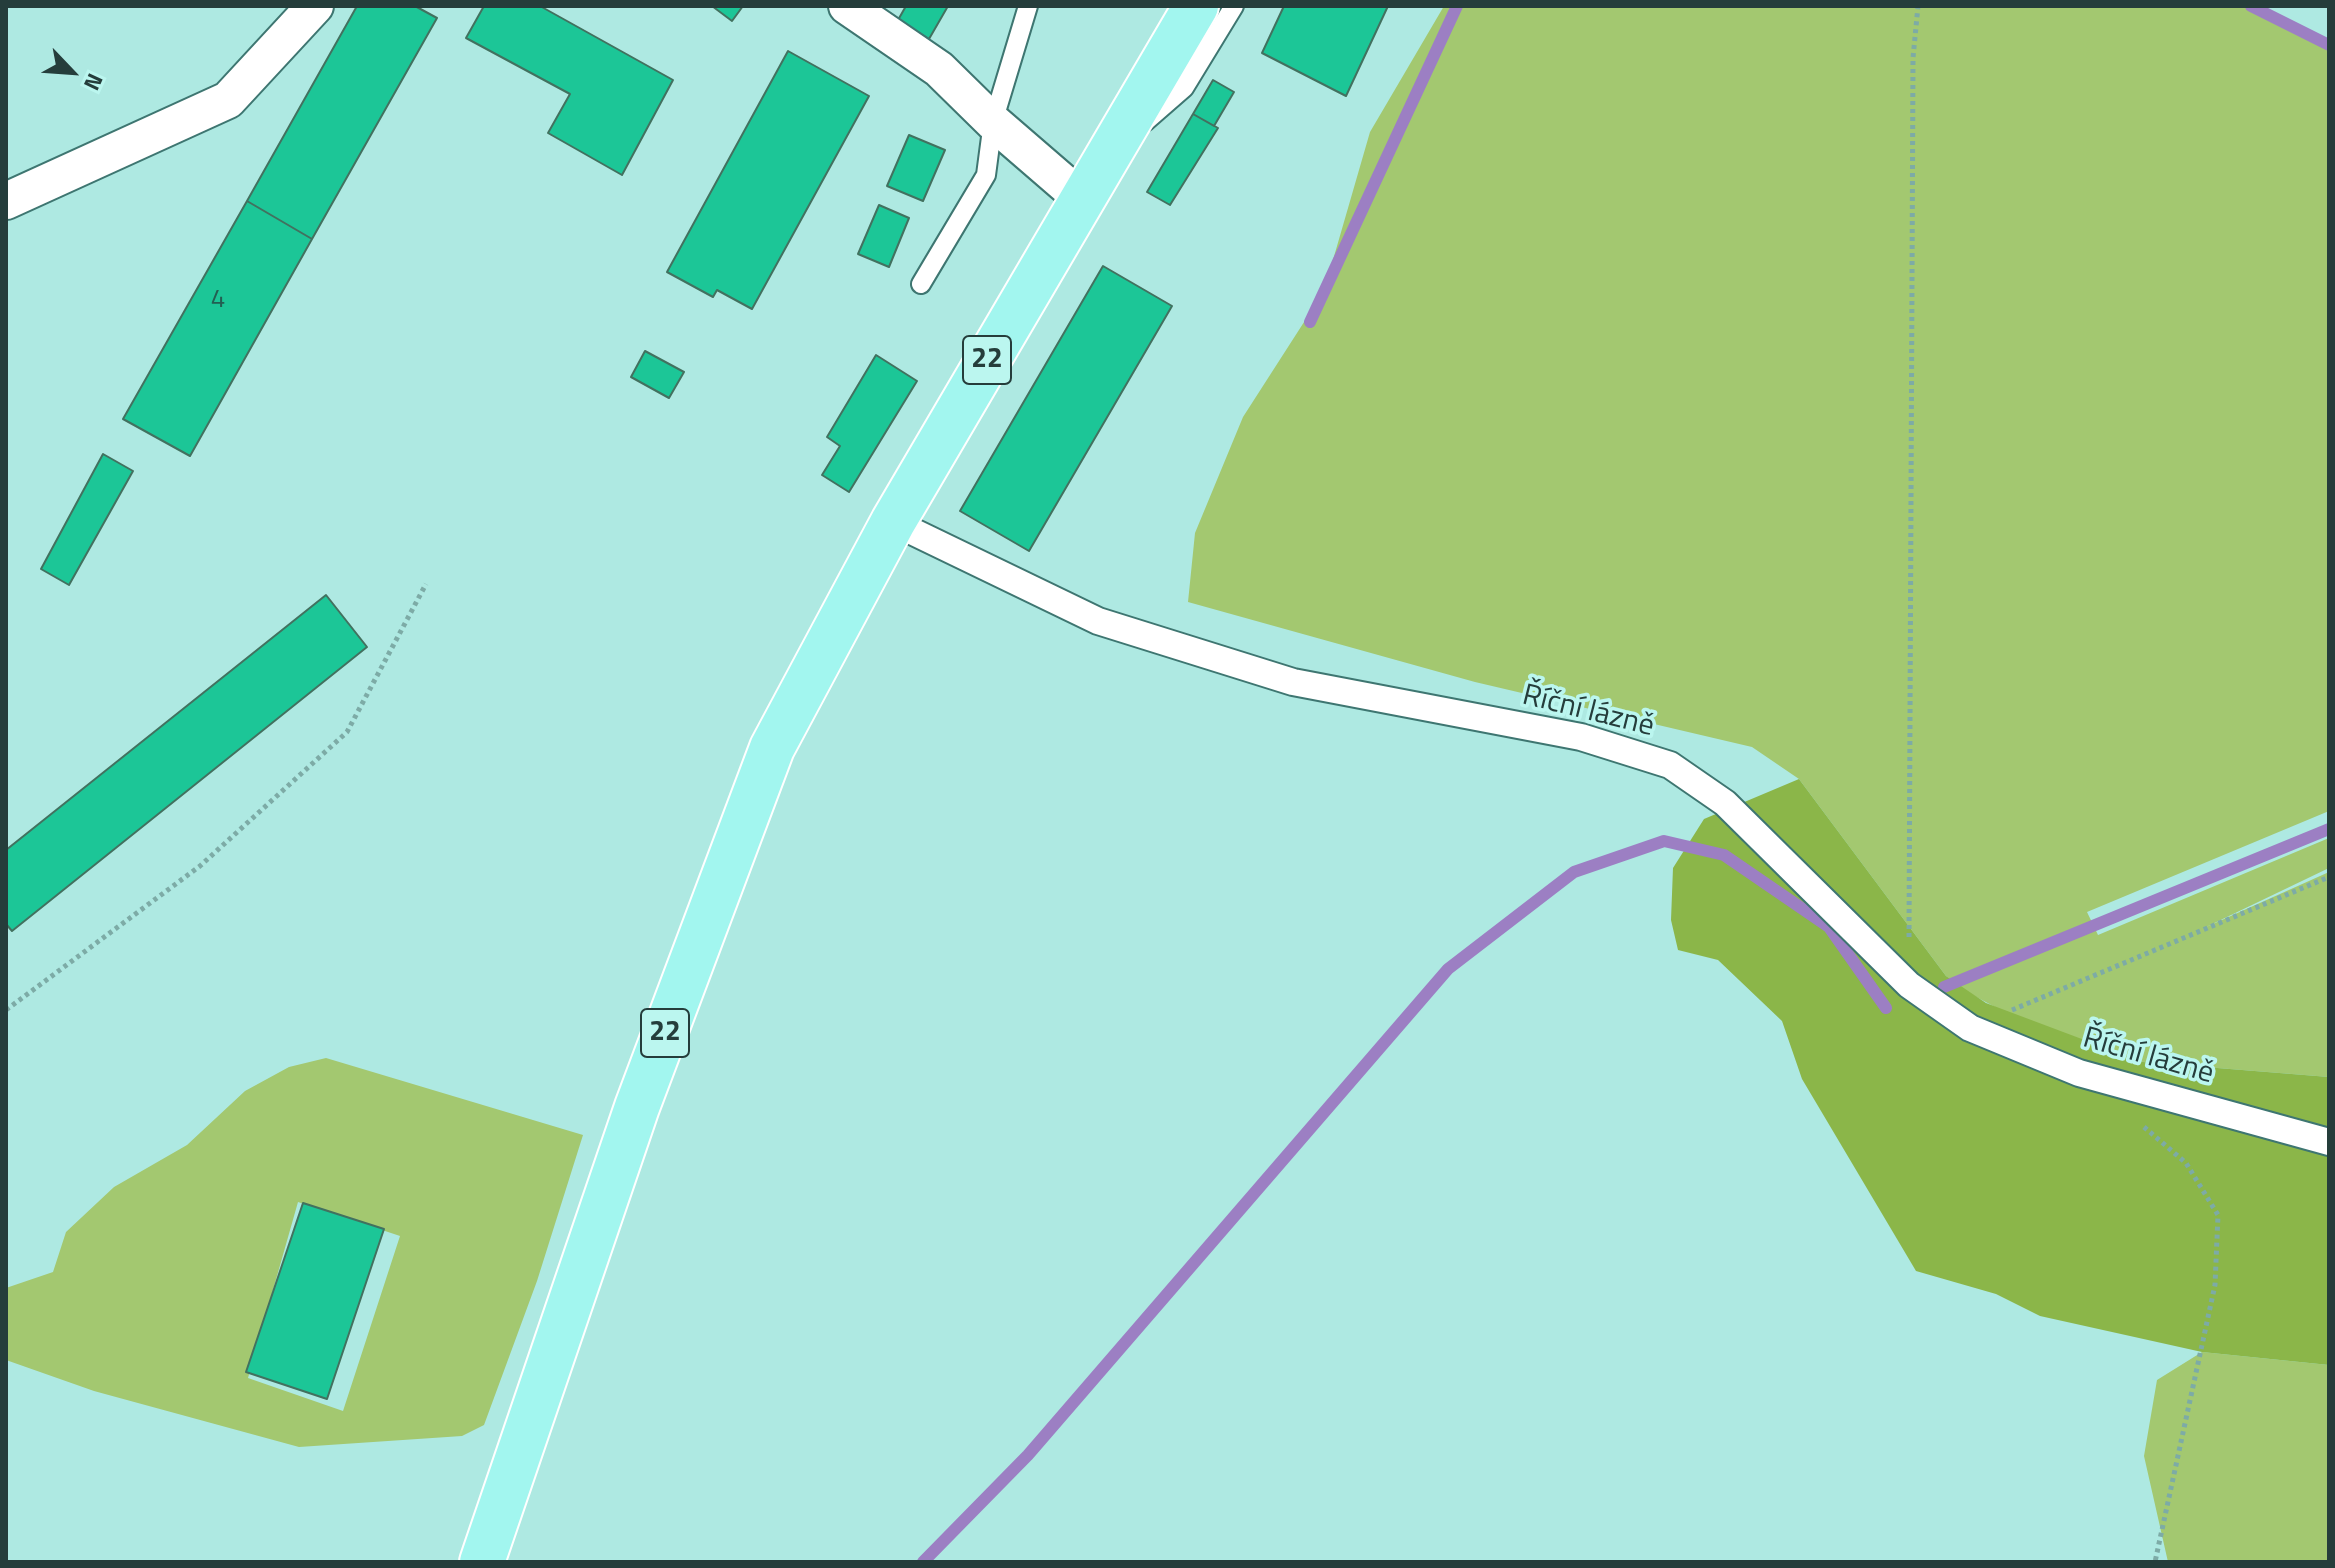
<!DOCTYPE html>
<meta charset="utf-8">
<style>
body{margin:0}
#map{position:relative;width:2335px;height:1568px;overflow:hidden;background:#aee9e2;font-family:"Titillium Web",sans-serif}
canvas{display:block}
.frame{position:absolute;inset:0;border:8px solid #253d3b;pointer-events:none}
.north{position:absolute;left:32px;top:32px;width:80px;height:80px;-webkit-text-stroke:6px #bbf6ef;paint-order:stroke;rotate:115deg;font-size:22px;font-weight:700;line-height:32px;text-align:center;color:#253d3b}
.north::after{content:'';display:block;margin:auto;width:28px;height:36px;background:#253d3b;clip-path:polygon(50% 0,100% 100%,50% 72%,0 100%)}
</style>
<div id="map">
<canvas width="2335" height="1568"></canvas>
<div class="frame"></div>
<div class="north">N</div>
</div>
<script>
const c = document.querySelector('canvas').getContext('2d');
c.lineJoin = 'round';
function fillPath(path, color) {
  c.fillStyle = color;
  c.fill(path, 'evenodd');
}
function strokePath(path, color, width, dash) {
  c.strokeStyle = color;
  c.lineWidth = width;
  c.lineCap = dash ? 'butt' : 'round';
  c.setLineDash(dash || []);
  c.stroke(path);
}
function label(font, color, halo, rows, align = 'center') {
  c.font = font + ' "Titillium Web",sans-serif';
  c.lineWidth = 7;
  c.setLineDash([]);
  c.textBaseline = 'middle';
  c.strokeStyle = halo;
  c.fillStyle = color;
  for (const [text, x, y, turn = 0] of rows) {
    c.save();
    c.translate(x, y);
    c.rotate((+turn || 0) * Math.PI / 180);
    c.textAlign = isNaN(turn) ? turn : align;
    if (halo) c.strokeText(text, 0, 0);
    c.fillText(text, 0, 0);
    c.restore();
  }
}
fillPath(new Path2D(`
 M1444,6H2243L2329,49V811L2087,912L2098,935L2329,838V868L2204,928L2329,872V1077L2143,1062L2010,1015L1967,992L1946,976L1799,779L1752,747L1475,682L1188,602L1195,533L1243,417L1324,291L1370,132Z
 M326,1058L583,1135L537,1281L484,1425L462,1436L299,1447L94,1391L6,1360V1288L53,1272L66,1232L114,1187L187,1145L245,1091L289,1067ZM298,1202L400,1236L343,1411L248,1378Z
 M2202,1352L2329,1365V1562H2168L2144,1456L2157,1380Z`), '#a3c870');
fillPath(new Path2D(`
 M1799,779L1946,976L1986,1003L2143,1062L2329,1077V1365L2202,1352L2040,1316L1996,1294L1916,1271L1802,1079L1782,1021L1718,960L1678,950L1671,920L1673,868L1704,819Z`), '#8bb649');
strokePath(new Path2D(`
 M2251,6L2329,45
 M1310,322L1457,6
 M1944,987L2329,829
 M923,1562L1028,1455L1448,969L1574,872L1664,841L1724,855L1829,927L1886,1008`), '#9c7fc3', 12);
const building = new Path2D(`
 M357,6H415L437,18L312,239L247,201Z
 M484,6H540L673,80L622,175L548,133L570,94L466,38Z
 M712,6H743L732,21Z
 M906,6H948L929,39L898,20Z
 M1284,6H1388L1346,96L1262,53Z
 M788,51L869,96L752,309L717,290L713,297L667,272Z
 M1213,80L1234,92L1214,126L1193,114Z
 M1193,114L1218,128L1170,205L1147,192Z
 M909,135L945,150L923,201L887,186Z
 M247,201L312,239L190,456L123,419Z
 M879,205L909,218L889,267L858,254Z
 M1103,266L1172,306L1029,551L960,511Z
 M645,351L684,372L669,398L631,377Z
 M876,355L917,381L849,492L822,475L840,446L827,437Z
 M103,454L133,471L69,585L41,569Z
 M326,595L367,647L12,931L6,924V850Z
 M303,1203L384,1229L327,1399L246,1372Z`);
fillPath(building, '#1cc697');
strokePath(building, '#42715f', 2);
const service = new Path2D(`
 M1145,122L1184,88L1234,6
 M921,284L986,175L993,122L1028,6`);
const pedestrian = new Path2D(`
 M893,522L1098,621L1293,682L1581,737L1670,765L1725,803L1909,985L1970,1028L2079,1073L2329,1142`);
const minor = new Path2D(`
 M847,6L939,69L993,122L1081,198
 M6,201L228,100L315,6`);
const primary = new Path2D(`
 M482,1562L637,1107L772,748L893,522L1196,6`);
strokePath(service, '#3e7671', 22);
strokePath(pedestrian, '#3e7671', 30);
strokePath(minor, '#3e7671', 40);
strokePath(primary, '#fff', 48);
strokePath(new Path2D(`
 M1909,937L1913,58L1918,6
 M6,1010L200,866L347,732L426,584
 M2012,1010L2329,877
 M2144,1127L2186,1163L2218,1215L2215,1285L2155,1562`), '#7daba6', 5, [4, 4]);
strokePath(service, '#fff', 18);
strokePath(pedestrian, '#fff', 26);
strokePath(minor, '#fff', 36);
strokePath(primary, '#a2f6ef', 44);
label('26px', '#235f52', null, [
 ["4",218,301]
]);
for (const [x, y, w] of [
 [987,360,48],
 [665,1033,48]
]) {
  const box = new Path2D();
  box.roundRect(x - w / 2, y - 24, w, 48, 6);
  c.fillStyle = '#bbf6ef';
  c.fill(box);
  strokePath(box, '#253d3b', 2);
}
label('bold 28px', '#253d3b', null, [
 ["22",987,360],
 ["22",665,1033]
]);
label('30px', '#253d3b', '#bbf6ef', [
 ["Říční lázně",1588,712,14],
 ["Říční lázně",2148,1057,16]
]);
</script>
